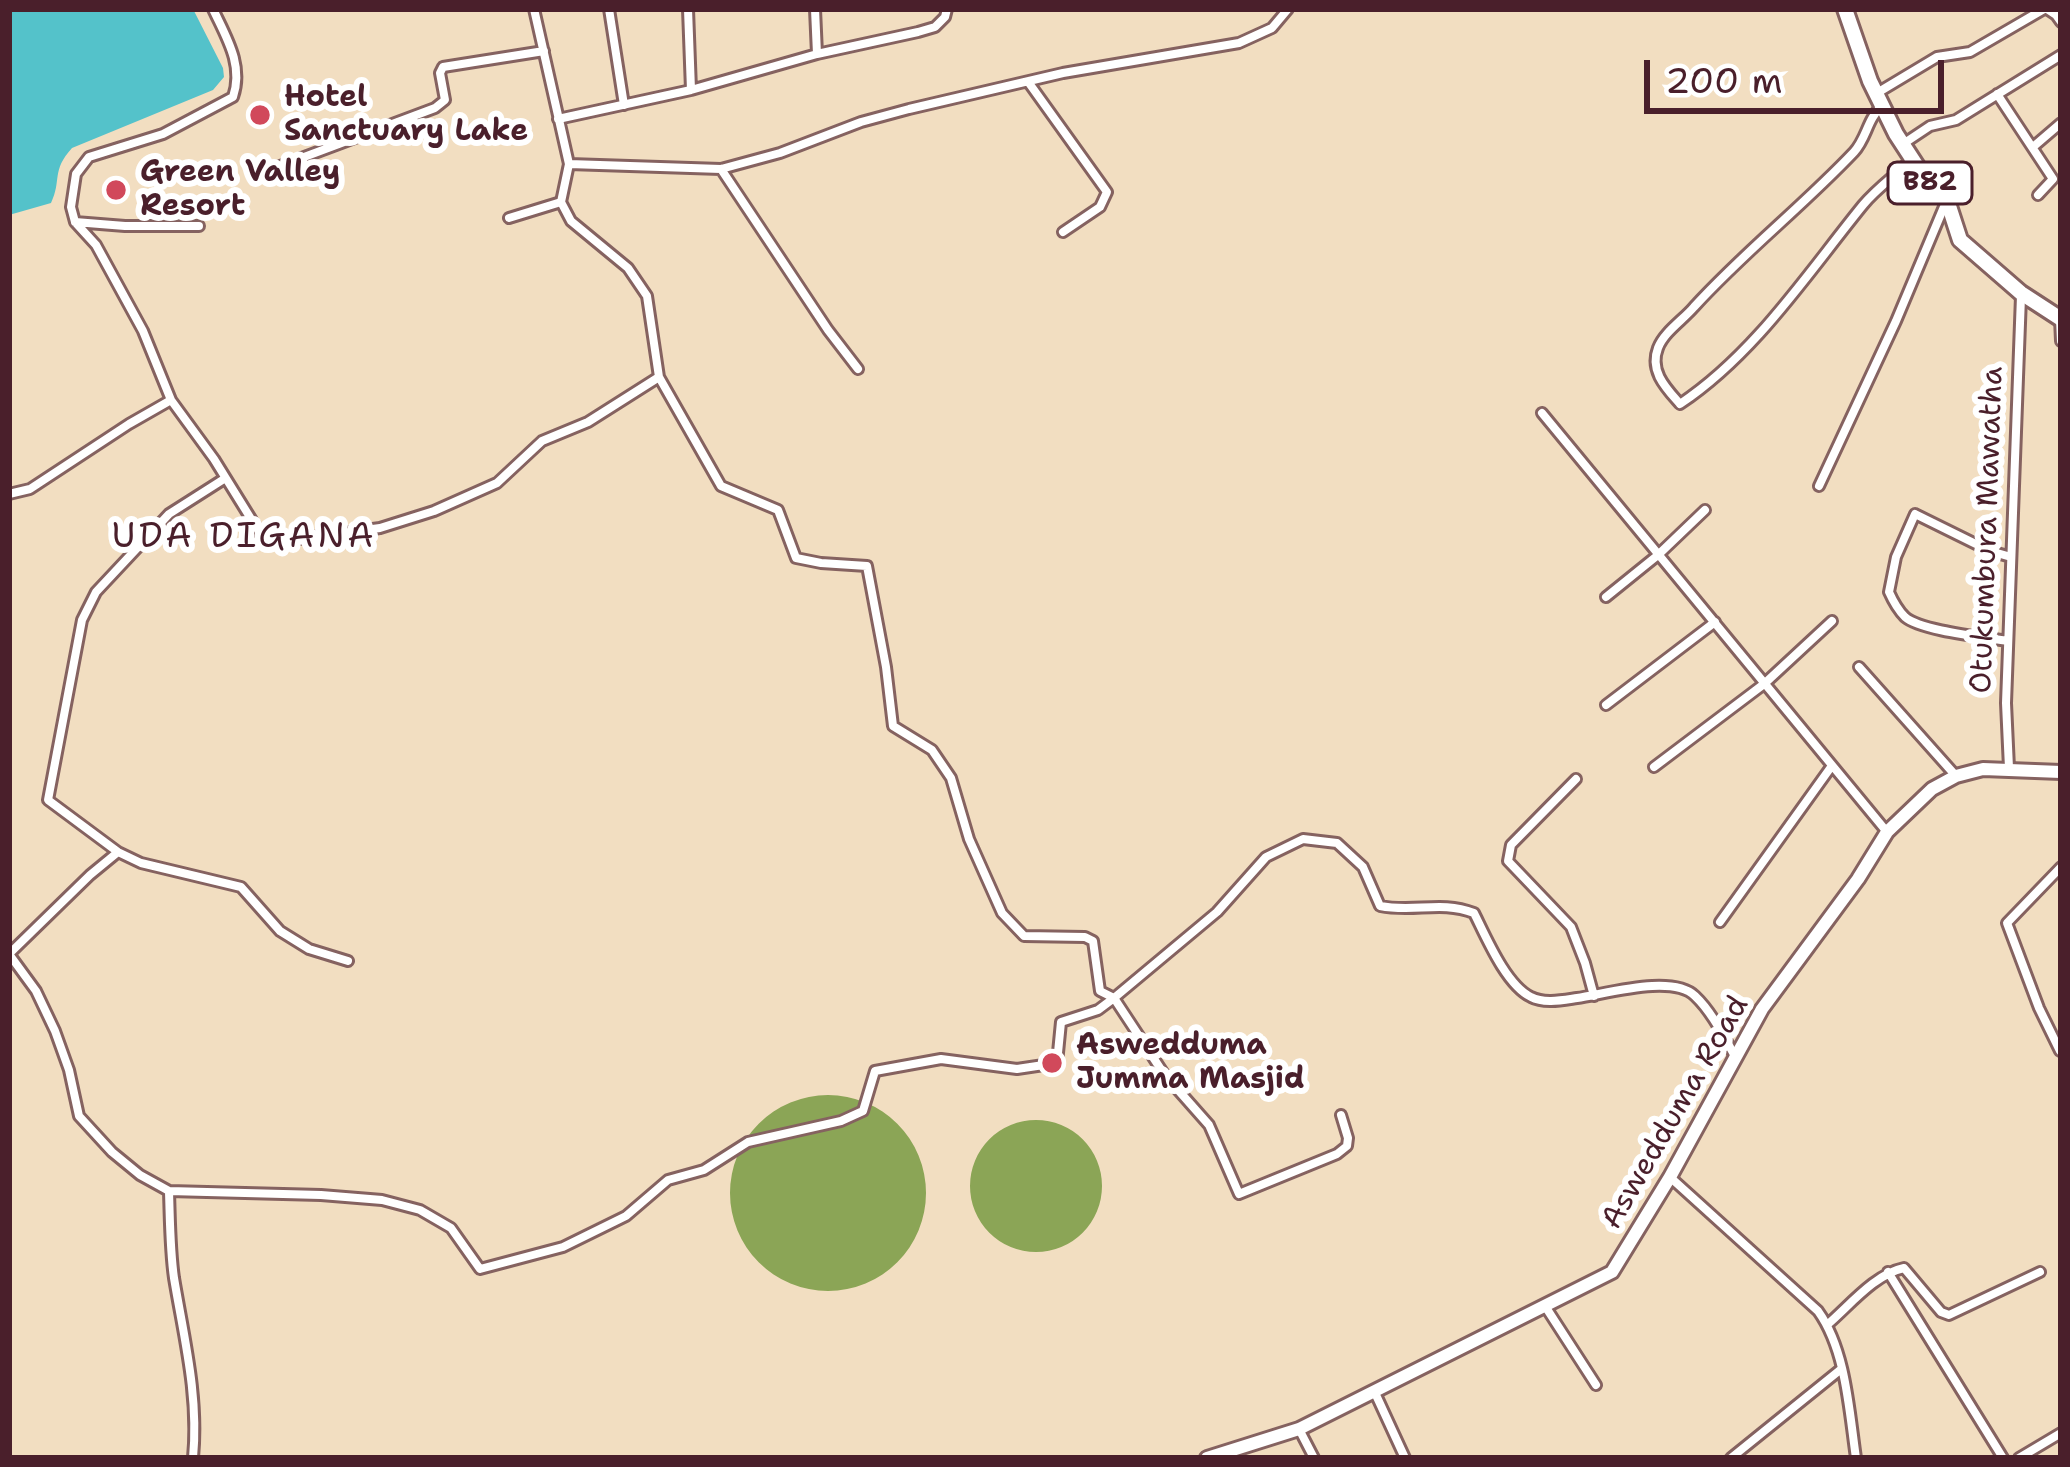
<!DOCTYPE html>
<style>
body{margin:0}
#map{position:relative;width:2070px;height:1467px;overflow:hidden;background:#f2dec1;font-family:"Shantell Sans",sans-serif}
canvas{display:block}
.frame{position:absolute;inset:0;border:12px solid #4a1f2b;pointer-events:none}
.scale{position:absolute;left:1644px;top:60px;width:300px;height:54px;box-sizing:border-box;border:6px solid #4a1f2b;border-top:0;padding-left:15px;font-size:36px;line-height:42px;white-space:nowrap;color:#4a1f2b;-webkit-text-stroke:9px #fff;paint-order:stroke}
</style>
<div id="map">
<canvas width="2070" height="1467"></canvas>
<div class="frame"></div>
<div class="scale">200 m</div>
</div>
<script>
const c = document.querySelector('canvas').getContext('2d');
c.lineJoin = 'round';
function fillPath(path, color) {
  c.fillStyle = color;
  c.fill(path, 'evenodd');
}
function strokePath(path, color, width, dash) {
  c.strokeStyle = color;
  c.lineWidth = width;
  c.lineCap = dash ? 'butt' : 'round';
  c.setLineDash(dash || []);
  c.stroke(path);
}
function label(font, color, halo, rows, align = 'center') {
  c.font = font + ' "Shantell Sans",sans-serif';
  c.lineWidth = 12;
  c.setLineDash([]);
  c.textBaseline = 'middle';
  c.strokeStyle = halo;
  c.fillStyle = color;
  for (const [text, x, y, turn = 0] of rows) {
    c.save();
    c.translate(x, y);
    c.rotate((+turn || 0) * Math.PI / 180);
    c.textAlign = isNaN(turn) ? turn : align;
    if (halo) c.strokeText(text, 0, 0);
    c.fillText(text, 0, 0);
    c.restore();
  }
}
fillPath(new Path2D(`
 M730 1193a98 98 0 1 1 196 0a98 98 0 1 1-196 0Z
 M970 1186a66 66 0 1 1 132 0a66 66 0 1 1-132 0Z`), '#8ba556');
fillPath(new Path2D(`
 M9,9H193L223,68L224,77L213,90L72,148C51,171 62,180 51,203L9,215Z`), '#54c2ca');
const street = new Path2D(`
 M213,9C226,37 244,65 233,97L163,134L89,157L76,174L71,207L75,222L96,245L143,331L171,400L214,459L261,535L276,542L380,528L434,511L497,483L542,441L588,422L659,377L647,296L628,268L571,221L561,202L569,164L534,9
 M609,9L624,105
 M688,9L691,90
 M815,9L817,54
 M2047,9L2056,15L2061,22
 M1029,83L1107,192L1100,207L1063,232
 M1877,93L1937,57L1970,52L2044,9
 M1997,94L2053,179L2038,195
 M1882,106C1867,119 1867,138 1854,152C1803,206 1744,252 1694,307C1683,320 1664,332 1658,348C1649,371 1666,388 1680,404C1755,354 1807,274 1863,205C1877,188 1896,175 1911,160
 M558,119L691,90L817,54L918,32L935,27L945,17L947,9
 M1903,144L1930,126L1956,120L2061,55
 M2033,147L2061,123
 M569,164L721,169L780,153L861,122L909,109L1063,73L1239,43L1272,28L1288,9
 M721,169L828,330L858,369
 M264,172L435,108L445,100L440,73L443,67L544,51
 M509,218L561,202
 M75,222L125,226H199
 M2060,318L2061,341
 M659,377L721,486L778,510L796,558L821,563L867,566L886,667L893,726L932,750L951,778L969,839L1002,913L1024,936L1085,937L1093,941L1100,991L1114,998L1164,1074L1209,1125L1239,1194L1337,1154L1347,1146L1348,1138L1341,1115
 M1542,413L1887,832
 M224,479L169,514L96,592L82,620L48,800L118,852L141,863L241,887L280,931L309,949L348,961
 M1819,486L1896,321L1946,202
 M9,494L30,489L129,424L171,400
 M1606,597L1658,555L1705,510
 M2008,641C1985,637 1921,631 1905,617C1898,610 1893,601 1889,592L1896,557L1915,514L1990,551L2011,557
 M1859,667L1956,776
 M1606,705L1715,622
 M1654,767L1764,684L1832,621
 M2009,768L2006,703L2021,296
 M1576,779L1511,845L1508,861L1571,927L1585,963L1594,996
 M118,852L90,875L9,954L36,991L55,1031L69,1070L79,1116L112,1152L140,1175L169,1191L321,1195L382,1200L420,1210L451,1228L480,1269L563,1247L626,1216L668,1180L704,1170L748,1142L841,1121L863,1111L875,1071L941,1059L1017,1069L1057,1063L1061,1022L1098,1010L1114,998L1217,912L1266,857L1303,839L1337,843L1363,867L1380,906C1415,913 1440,900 1474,913C1486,937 1506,985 1531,997C1544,1004 1563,1000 1577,998C1606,994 1672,974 1695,996C1712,1012 1724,1037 1736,1058
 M1720,922L1831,767
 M2060,1051L2039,1008L2007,923L2061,867
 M1671,1178L1818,1311C1846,1350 1849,1410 1856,1458
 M169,1192C170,1220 170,1250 174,1278C184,1338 199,1396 193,1458
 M1888,1272L2003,1458
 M1545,1306L1596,1385
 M1828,1324C1850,1305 1875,1274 1904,1268L1941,1312L1949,1315L2040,1272
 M1376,1395L1405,1458
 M1299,1429L1314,1458
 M1731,1458L1840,1370
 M2019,1458L2061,1433`);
const secondary = new Path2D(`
 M1207,1458L1299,1429L1612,1272L1670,1177L1762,1009L1858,879L1887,832L1932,789L1956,776L1983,769L2061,772`);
const primary = new Path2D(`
 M1845,9L1870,81L1896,134L1924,177L1947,200L1960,240L2021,293L2061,319`);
strokePath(street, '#856260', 14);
strokePath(secondary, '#856260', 18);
strokePath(primary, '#856260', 20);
strokePath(street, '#fff', 8);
strokePath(secondary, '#fff', 12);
strokePath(primary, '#fff', 14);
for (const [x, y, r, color] of [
 [260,115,12,"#d1495b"],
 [116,190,12,"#d1495b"],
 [1052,1063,12,"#d1495b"]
]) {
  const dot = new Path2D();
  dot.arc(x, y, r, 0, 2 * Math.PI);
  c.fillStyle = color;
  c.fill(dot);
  strokePath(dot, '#fff', 4.5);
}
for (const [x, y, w] of [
 [1930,183,84]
]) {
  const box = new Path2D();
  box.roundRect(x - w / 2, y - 21, w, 42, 9);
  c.fillStyle = '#fff';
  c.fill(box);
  strokePath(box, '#4a1f2b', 3);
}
label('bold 27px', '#4a1f2b', null, [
 ["B82",1930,183]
]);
label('bold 30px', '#4a1f2b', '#fff', [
 ["Hotel",284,98],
 ["Sanctuary Lake",284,132],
 ["Green Valley",140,173],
 ["Resort",140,207],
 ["Aswedduma",1076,1046],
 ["Jumma Masjid",1076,1080]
], 'left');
label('30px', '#4a1f2b', '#fff', [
 ["Otukumbura Mawatha",1988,530,-88],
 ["Aswedduma Road",1676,1113,-60]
]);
c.letterSpacing = '3px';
label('36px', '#4a1f2b', '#fff', [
 ["UDA DIGANA",244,538]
]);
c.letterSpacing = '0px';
</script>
